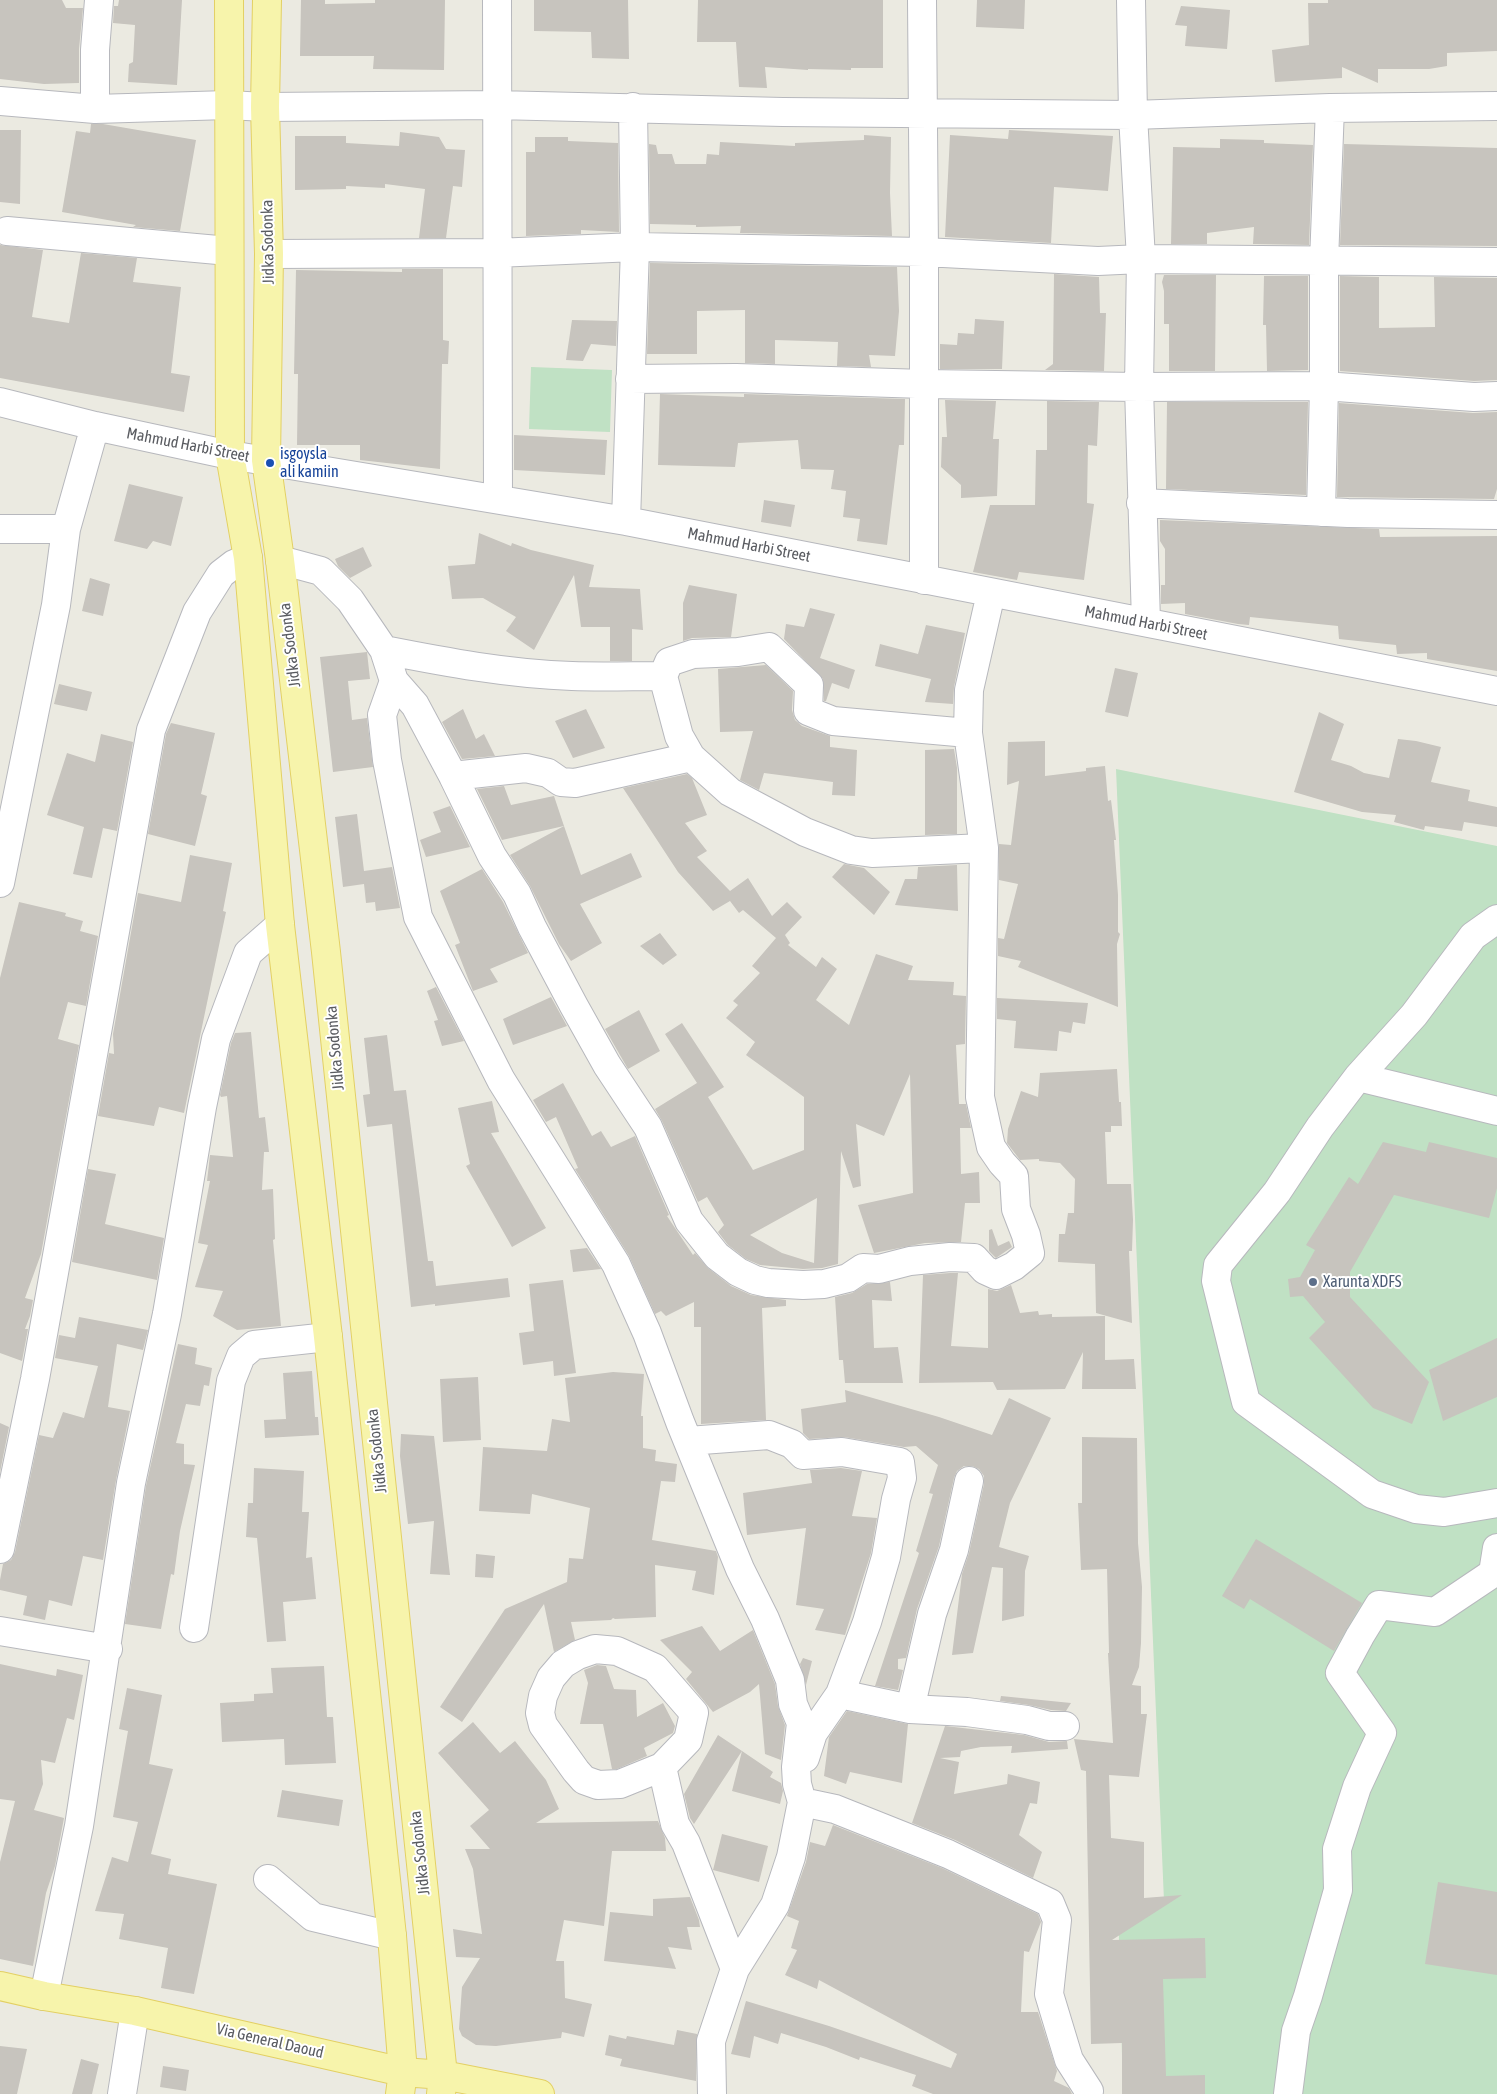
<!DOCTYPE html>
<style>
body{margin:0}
canvas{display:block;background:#ebeae1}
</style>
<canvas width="1497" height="2094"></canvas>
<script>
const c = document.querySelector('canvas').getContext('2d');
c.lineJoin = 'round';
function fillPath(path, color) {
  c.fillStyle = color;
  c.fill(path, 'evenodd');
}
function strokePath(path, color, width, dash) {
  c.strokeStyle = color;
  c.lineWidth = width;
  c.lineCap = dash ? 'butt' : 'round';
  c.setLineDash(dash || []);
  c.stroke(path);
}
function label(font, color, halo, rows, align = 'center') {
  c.font = font + ' "Asap Condensed",sans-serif';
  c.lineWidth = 4;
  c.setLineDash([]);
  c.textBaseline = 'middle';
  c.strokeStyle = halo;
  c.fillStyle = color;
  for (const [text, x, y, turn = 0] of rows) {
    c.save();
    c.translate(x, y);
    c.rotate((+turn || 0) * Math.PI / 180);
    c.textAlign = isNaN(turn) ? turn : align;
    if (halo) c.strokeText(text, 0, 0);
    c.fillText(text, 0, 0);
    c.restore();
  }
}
fillPath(new Path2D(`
 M531,367L612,370L610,432L529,429Z
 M1116,769L1497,846V2094H1123L1118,1903L1164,1901Z`), '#c0e1c4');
fillPath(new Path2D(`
 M0,0H62L66,8H83L79,49V83L44,84L0,79Z
 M119,0H182L177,85L128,82L129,64L133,62L135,25L113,23L114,6H118Z
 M301,0H325V4L375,3V0H445L444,70L373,69L374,56H300Z
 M534,0H628L629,59L592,58L591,32L534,31Z
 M698,0H883V68H851V70L808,69V70L765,67L767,88L739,87L736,42H697Z
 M977,0H1025L1024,29L976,27Z
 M1328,0H1497V51L1447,53V66L1429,69H1378V83L1342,67V78L1275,82L1272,50L1309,45L1308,3H1328Z
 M1181,6L1230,10L1227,49L1185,46L1187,26L1175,25Z
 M91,124H103L196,140L180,231L133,227L136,225L62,212L76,131L90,133Z
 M0,130H21L20,204L0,202Z
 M1009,130L1113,136L1108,191L1054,187L1051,243L945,237L950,135L1008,139Z
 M400,132L439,137L446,149L465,150L462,187L453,186L446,238H419L425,189L385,184V188L346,186V189L295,190V136H346V143L399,146Z
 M864,135L891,137L890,193L892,236L740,233L741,226L696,227V225L650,224L649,144L656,145L658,154H672L675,164H706L707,154L719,155L720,142L795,146V143L864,140Z
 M535,137H568V141L618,143L619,232L581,230V234L526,236V152H535Z
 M1220,139L1264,140V143L1313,145L1309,245L1253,244L1254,227L1207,233V244H1171L1173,147L1220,148Z
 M1344,144L1497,148V246L1340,245Z
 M0,245L43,250L32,317L69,323L81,253L137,258L133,282L181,287L171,373L190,376L184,412L0,378Z
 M650,263L897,267L899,311L895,356L869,355L871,367L837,366L838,342L775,340V364L745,363V310L697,311V354H647Z
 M402,269H443V340L449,341L448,364H442L440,469L360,460V445H297L298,374H294L296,270L402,272Z
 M1054,274L1099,277L1100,313H1106L1104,371L1045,370L1053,364Z
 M1164,275H1216L1215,371H1169V324H1164V291L1162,282Z
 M1264,276H1308V370L1267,371L1266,325H1263Z
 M1340,276L1379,277V328L1435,327L1434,277L1497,278V380L1474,381L1340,371Z
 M975,319L1004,321L1002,369H940V344L957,345L958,333L974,334Z
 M572,320L617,321L616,346L591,344L583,361L566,360Z
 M660,394L744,397V394L905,399L904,445H899L887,545L857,541L860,519L843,517L846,491L831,489L834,470L801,469L798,440L738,443L735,467L658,465Z
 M945,400L996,401L993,439H999L997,496L961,498V485L941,467L942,437H947Z
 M1047,401L1099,402L1097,446L1088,445L1087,503L1094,504L1084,580L1019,572L1017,580L973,572L990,505H1035L1036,450H1047Z
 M1167,402H1308L1306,495L1166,489Z
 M1339,403L1473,413L1497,412V489L1494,499L1337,497Z
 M514,435L607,440L605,475L514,470Z
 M129,484L183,497L171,546L153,541L147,549L114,541Z
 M764,500L795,505L791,527L761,522Z
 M1160,520L1379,529L1380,537L1497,536V671L1427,659V653L1397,654L1396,645L1339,639L1338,626L1250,617L1249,625L1238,624L1185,614V603L1161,604V585H1165V549L1160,541Z
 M479,533L511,546L512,543L531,550L594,565L589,587L640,589L643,630L632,629V661H610V627H581L574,575L534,650L506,631L516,617L483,598L452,599L448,566L475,564Z
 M363,547L372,566L350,578L338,566L335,559Z
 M90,578L110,584L103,616L82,611Z
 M689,585L737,594L731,637L692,638L683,641V603Z
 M810,608L835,614L820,658L855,670L849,689L832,683L826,701H824L823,679L784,639L786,624L804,627Z
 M926,625L965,633L954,687L953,704L925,702L931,679L875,666L880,644L918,654Z
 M367,652L370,679L348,681L352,720L367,718L373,767L333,772L320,657Z
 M766,665L793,691L792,710L795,720L802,726L830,736V747L857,750L855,796L832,795L833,782L764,773L759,790L740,780L753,731L720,732L718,669Z
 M1115,668L1138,673L1128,717L1105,712Z
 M59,684L92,692L87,711L54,704Z
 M463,709L476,739L484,734L495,756L462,759L442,722Z
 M586,709L605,748L573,758L555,721Z
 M1319,712L1344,724L1331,760L1351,766L1364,773L1389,778L1398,739L1416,741L1441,747L1431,782L1470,790L1468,801L1497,807V827L1464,822L1462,831L1425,826L1424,830L1394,822L1396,815L1362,812L1294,792Z
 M171,723L215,733L201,794L207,796L195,846L148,834L166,734Z
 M101,734L133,742L117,831L103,828L92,878L73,874L84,827L47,815L67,753L95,762Z
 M1045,741V776L1086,771V768L1105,766L1108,801L1111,800L1116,840H1114L1118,895V932L1120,934L1117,944L1118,1007L1018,967L1021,961L998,956V938L1004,939L1018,884L999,880V844L1011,845L1019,781L1007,785L1008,742Z
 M954,749L957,768V834L925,835V750Z
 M687,774L692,778L707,815L685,823L707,851L697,857L730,891L748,878L772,916L787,902L802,917L785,935L790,943L788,945L816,967L822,957L837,969L816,1000L849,1025L876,954L913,966L908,980L954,982L953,995L966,996L965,1044L956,1045L959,1104H966L971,1128H960L961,1174L979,1172L980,1203H965L961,1242L925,1243L874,1253L858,1205L913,1193L910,1074L884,1136L856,1124L861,1186L853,1188L841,1151L838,1264L822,1268L803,1269L760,1265L746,1259L728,1245L718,1232L724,1225L707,1197L698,1202L662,1121L655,1109L697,1083L665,1034L682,1023L724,1087L708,1097L753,1170L804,1150V1097L746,1055L755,1042L726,1018L738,1005L733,1001L760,973L752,966L776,938L743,910L739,913L730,901L713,911L678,872L623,788ZM817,1198L814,1263L782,1253L750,1235Z
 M504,786L511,805L554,796L564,826L502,840L477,789Z
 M450,806L470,847L426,857L420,840L441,832L433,812Z
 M357,814L364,871L392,867L400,908L376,911L375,902L366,903L364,884L343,887L335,817Z
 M564,826L581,875L631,853L642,877L580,904L602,943L571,961L559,944L530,886L510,855Z
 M190,855L232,863L223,911L226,912L184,1113L159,1107L154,1126L98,1116L109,1053L114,1054L113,1034L138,893L181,902Z
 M844,864L864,868L890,892L874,915L832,877Z
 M957,865L958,911L895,905L905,879H917L918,867Z
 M482,869L503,902L528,953L490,969L498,982L473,991L455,945L460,943L440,891Z
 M19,902L66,913L65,916L83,921L80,931L98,936L86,1006L68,1002L58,1039L79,1045L41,1254L25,1298L33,1300L30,1316L25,1329H28L22,1361L0,1353V978Z
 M660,933L677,955L663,965L640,946Z
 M436,987L464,1041L442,1046L434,1021L438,1020L427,991Z
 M551,997L567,1026L513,1045L503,1019Z
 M997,998L1088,1003L1085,1024L1073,1022L1071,1033L1059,1031L1057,1051L1014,1048L1016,1021L997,1019Z
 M639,1010L660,1051L628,1069L605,1029Z
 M251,1032L259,1118L265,1117L269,1152H264L262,1190L273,1189L275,1239L273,1240L281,1326L237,1330L213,1316L223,1291L195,1287L208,1245L198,1243L210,1181H207L210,1155L233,1157L227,1096L221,1097L220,1095L231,1043L235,1033Z
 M387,1035L394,1091L406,1090L428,1261H433L436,1286L508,1278L510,1297L435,1306V1304L411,1307L392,1124L367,1127L363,1095L370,1094L364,1038Z
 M1117,1069L1119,1102H1121L1122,1126H1111V1132H1105L1107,1184H1131L1133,1220L1132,1251H1129L1132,1323L1096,1313L1095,1264L1058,1262L1059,1234H1065L1068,1213H1074L1075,1179L1060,1163L1039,1161V1159L1020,1160L1007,1143L1008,1129L1021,1091L1038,1097L1040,1073Z
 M563,1083L592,1136L601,1131L611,1147L635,1136L669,1215L667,1216L693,1255L695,1253L708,1268L731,1286L751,1295L786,1300V1306L762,1308L766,1420L701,1424V1327H694V1302L666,1316L661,1311L655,1314L629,1256L575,1169L578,1168L556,1117L546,1122L533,1100Z
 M492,1101L499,1132L491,1133L546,1228L512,1247L466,1166L470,1164L458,1108Z
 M1383,1142L1426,1152L1429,1142L1497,1158V1188L1489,1218L1394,1195L1350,1272V1297L1429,1382L1412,1424L1373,1408L1309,1338L1325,1322L1303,1296L1290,1297L1288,1279L1300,1277L1315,1250L1306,1245L1349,1177L1358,1184Z
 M88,1169L116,1174L105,1224L164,1238L157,1280L72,1262Z
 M992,1229L998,1246L1009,1241L1012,1247L996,1258L989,1251V1230Z
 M587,1248L601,1269L573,1272L570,1250Z
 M950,1273H958L951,1346L988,1348V1289L997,1291L1011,1285L1020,1313L1038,1311L1039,1315L1052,1314V1317L1105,1316V1360L1134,1359L1136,1389H1082L1083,1352L1065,1389L997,1390L993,1382L919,1383L923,1275Z
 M563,1280L576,1373L554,1376L553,1361L523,1365L519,1333L534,1331L529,1284Z
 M890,1282L892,1301L872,1300L874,1348L898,1347L903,1383H845L843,1360H839L835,1297L852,1293L867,1284Z
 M79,1317L148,1330L143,1350L117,1344L108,1407L130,1411L116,1480L103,1560L83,1556L72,1606L49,1600L45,1620L23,1615L27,1596L0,1590V1580L3,1564L11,1560L15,1552L39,1435L53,1438L63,1412L84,1418L98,1366L55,1358L59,1335L75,1338Z
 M1497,1338V1397L1443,1421L1429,1370Z
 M178,1344L197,1348L195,1364L212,1368L209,1386L204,1385L200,1406L186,1404L176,1443L184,1444V1464L195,1465L180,1531L174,1575L171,1574L161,1629L125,1624L146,1486Z
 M312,1371L315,1417H318L319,1435L265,1438L264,1420L286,1419L283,1373Z
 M613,1372L644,1374L641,1416H643V1448L656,1450L655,1461L677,1464L675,1482L661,1481L652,1540L716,1551L718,1557L714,1595L692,1590L696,1571L655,1565L656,1617L615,1619L613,1618L611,1620L571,1622L575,1640L554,1652L544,1604L462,1722L440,1707L505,1609L567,1582L569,1558L583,1559L590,1508L532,1494L530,1514L479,1511L483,1447L547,1451L552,1419L570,1422L565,1378Z
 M478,1377L481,1440L443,1442L440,1379Z
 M845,1390L939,1417L992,1435L1009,1398L1051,1418L1010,1503L999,1547L1029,1556L1025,1571L1024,1616L1002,1621L1003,1568L992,1567L973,1653L952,1655L962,1574L969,1553L984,1484V1476L979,1469L972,1466H964L957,1471L954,1478L939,1546L917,1609L906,1658L898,1659V1669L903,1670L898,1690L875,1686L919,1553L916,1551L933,1494L929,1493L938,1465L916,1446L904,1447L844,1437L809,1439L803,1433L801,1409L846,1402Z
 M0,1423L9,1427L0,1472Z
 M401,1434L434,1436L450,1575L430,1574L434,1521L408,1524L400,1456Z
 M1082,1437L1137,1438L1138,1543L1142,1587L1141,1643L1139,1667L1132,1685L1141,1686V1714H1147L1139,1777L1109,1775L1111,1838L1144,1842V1898L1182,1895L1112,1940L1205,1938L1206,1978L1163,1979L1166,2076L1205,2075V2094H1122V2043L1091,2044L1086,1771L1081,1770L1074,1739L1113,1743L1108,1653H1109L1107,1569L1081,1570L1078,1503H1082Z
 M254,1468L304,1471L302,1512H309L306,1558L312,1557L316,1599L283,1602L286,1641L267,1642L257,1538L246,1537L248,1503H253Z
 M841,1468L862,1471L852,1516L877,1518L871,1553L845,1635L815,1630L824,1609L796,1605L806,1528L747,1535L743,1493L812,1483L810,1470Z
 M1256,1539L1362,1603L1334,1651L1250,1599L1244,1609L1222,1596Z
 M476,1554L495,1556L493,1578L475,1577Z
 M702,1626L720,1651L753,1630L775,1684L778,1706L785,1725L781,1760L765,1754L759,1684L750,1692L713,1712L686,1679L692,1672L660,1640Z
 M803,1658L812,1661L806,1685L800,1664Z
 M0,1664L56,1676L57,1669L83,1675L74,1720L67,1718L55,1763L41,1760L43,1784L34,1810L64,1818L55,1866L46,1893L33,1966L0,1959V1862L15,1801L0,1799Z
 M597,1665L606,1666L614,1689L636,1690L637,1717L663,1703L675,1726L673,1733L644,1748L647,1756L617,1769H612L603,1724H580L588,1683L584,1670Z
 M324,1666L327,1717H333L336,1763L285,1765L284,1739L222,1742L220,1703L254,1701V1694L273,1693L271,1668Z
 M127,1688L162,1695L149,1764L173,1769L151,1854L171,1859L168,1874L217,1884L194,1994L161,1988L168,1948L119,1939L124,1914L95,1911L112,1857L128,1862L138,1822L113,1817L128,1731L119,1729Z
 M1001,1696L1071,1703L1066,1711L1051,1710L1029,1705L1000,1701Z
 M847,1711L908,1724L902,1783L850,1772L846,1784L824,1776L829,1737Z
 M473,1722L500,1753L515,1741L546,1780L559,1809L536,1823L658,1821L665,1838L666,1851H612L604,1926L564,1920L556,1961H564L565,1998L592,2004L584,2037L562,2032L561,2038L496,2046L476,2045L462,2036L459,2029L462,1987L480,1958L456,1957L453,1929L482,1934L473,1869L465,1849H490L470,1826L489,1810L438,1753Z
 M945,1726L1024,1735L1049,1742L1067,1741L1068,1749L1011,1753L1012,1746L981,1747L961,1751L960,1757L940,1758L959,1762L954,1794L1007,1784L1008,1774L1040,1782L1037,1804L1030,1803L1019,1835L1042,1852L1033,1878L955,1840L912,1823Z
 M718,1735L742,1751L694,1824L690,1818L684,1794Z
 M742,1751L773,1772L770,1777L781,1783L783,1791L780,1804L732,1791Z
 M282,1790L343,1800L339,1826L277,1817Z
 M833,1825L942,1868L1038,1914L1041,1922L1029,1952L1024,1951L1021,2012H1038L1057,2071L1054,2081L1069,2088L1072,2094H933L912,2086L916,2075L860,2057L859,2060L826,2047L781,2033L778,2044L754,2036L750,2058L731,2054L746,2001L829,2026L951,2068L957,2054L819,1980L817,1989L785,1975L797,1950L791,1948L799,1921L787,1916L806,1862L810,1842L825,1846Z
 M722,1834L768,1846L759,1882L713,1870Z
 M1438,1882L1497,1892V1975L1425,1964Z
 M690,1897L699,1920L700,1927H687L692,1950L668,1947L676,1969L604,1961L610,1912L653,1916V1899Z
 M677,2030L697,2034L696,2081L620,2066L622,2059L605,2055L609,2035L626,2039L627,2036L674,2045Z
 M0,2046L27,2049L17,2094H0Z
 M81,2059L99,2064L92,2094H72Z
 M163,2066L189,2070L186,2091L160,2087Z`), '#c7c4be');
const minor = new Path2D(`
 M497,0L498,499
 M922,0L924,252V580
 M1131,0L1133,115L1141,259L1139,387L1146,622
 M0,101L95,109L228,105L265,107L496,105L783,112L1133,115L1330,108L1497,106
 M95,109V50L99,0
 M7,231L229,251
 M269,254L496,253L635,247L924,252L1098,261L1141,259L1497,262
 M630,379L736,378L924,384L1139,387L1324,386L1474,397L1497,396
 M0,402L95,426L230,455L626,521L1497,691
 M1141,503L1348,513L1497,515
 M1321,512L1324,386V261L1330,108
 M626,521L635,247L633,107
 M0,529H66
 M280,560L321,571L350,600L384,650L394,681L382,715L387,760L418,917L501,1080L616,1264L647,1333L680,1422L740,1569L765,1619L790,1680L793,1704L801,1723L796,1767L797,1784L802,1802L791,1857L775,1905L735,1969L711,2041L712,2094
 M384,650C445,662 509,674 572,676C602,677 633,676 663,676
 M394,681L415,705L453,776L492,856L517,894L532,927L574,1006L607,1065L648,1127L689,1221L717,1256L738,1272L755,1280L768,1283L803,1285L824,1284L848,1278L863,1268L879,1269L910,1261L950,1257L974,1258L985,1270L996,1275L1014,1266L1030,1253L1026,1235L1016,1209L1014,1176L1002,1163L991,1147L980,1097L984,848L968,733L969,690L991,593
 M968,733L833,721L808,711L809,685L769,647L738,652L693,654L669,662L663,676L679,736L691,757L730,792L805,832L851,850L872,853L984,848
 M453,776L526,768L548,773L561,782L575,783L691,757
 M0,883L56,605L66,529L95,426
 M1497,919L1473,936L1414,1015L1358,1077L1320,1127L1277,1192L1218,1265L1216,1281L1246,1402L1372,1494L1416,1509L1444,1512L1497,1503
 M1358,1077L1497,1111
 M688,1441L769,1435L792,1444L803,1455L842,1452L900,1462L902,1478L896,1499L886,1557L867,1622L840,1694L813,1733L805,1758
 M0,1549L35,1379L151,730L197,612L221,574L234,564L248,558
 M194,1628L231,1381L241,1356L254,1345L328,1337
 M0,1631L108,1649
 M595,1649L617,1651L655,1668L694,1713L688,1740L662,1767L620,1784L598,1785L584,1780L576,1771L543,1725L540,1713L543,1696L551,1678L563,1664L578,1655Z
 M840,1694L910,1709L967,1712L1027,1720L1049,1726H1065
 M910,1709L932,1614L954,1550L969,1481
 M662,1767L675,1824L686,1843L735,1969
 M802,1802L835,1809L948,1854L1050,1903L1057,1920L1049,1994L1069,2060L1089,2091L1088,2094
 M268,1879L313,1917L392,1936
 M44,1996L79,1826L131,1483L167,1314L202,1107L216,1039L248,953L280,925
 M122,2094L135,2011
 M1288,2094L1296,2031L1308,1996L1338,1890L1337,1849L1357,1787L1382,1733L1340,1673L1360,1636L1379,1605L1435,1612L1493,1573L1497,1548`);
const major = new Path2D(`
 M229,0L230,455L248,558L280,925L328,1337L392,1936L403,2072L400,2094
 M267,0L265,107L269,254L266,460L280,560L326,952L443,2075L441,2094
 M0,1986L44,1996L135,2011L403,2072L443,2075L540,2094`);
strokePath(minor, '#b7b8bd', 30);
strokePath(major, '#e3d063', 30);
strokePath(minor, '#fff', 28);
strokePath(major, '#f7f4ab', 28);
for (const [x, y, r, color] of [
 [270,463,5,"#1a4fb4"],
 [1313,1282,5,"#5c6f8a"]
]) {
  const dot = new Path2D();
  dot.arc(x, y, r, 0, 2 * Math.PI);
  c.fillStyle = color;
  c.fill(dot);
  strokePath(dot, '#fff', 2);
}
label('16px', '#5a5c61', '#fff', [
 ["Jidka Sodonka",268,242,-91],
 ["Mahmud Harbi Street",188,445,11],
 ["Mahmud Harbi Street",749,545,11],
 ["Mahmud Harbi Street",1146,623,11],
 ["Jidka Sodonka",290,645,-97],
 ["Jidka Sodonka",335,1048,-95],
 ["Jidka Sodonka",377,1451,-96],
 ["Jidka Sodonka",420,1853,-96],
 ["Via General Daoud",270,2041,13]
]);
label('16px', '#164399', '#fff', [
 ["isgoysla",280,454],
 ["ali kamiin",280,472]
], 'left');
label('16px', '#4e5e75', '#fff', [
 ["Xarunta XDFS",1323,1282]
], 'left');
</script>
